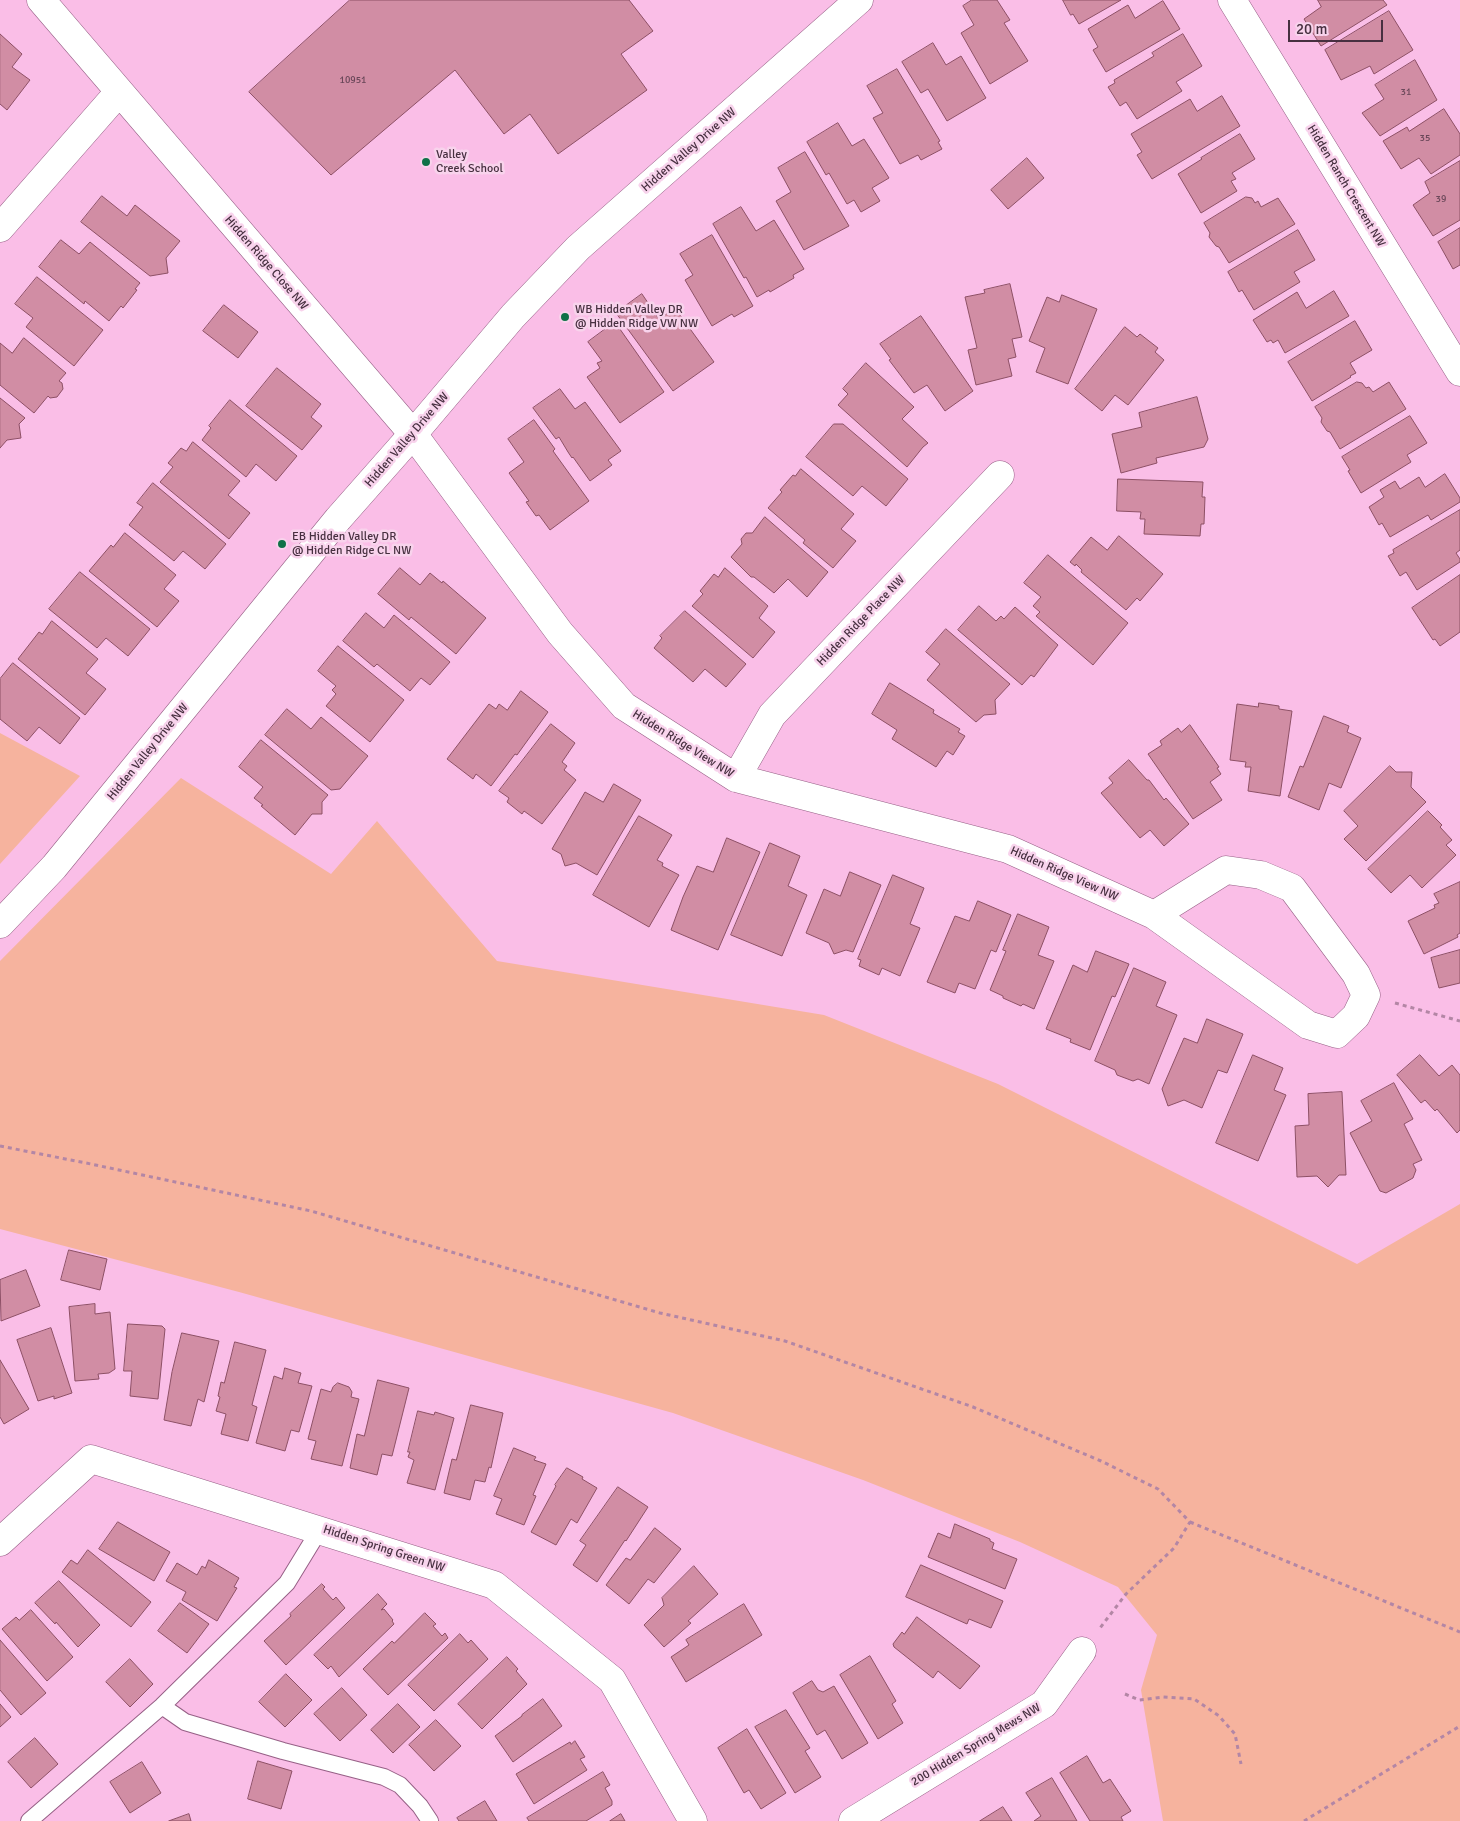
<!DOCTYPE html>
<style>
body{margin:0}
#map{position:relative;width:1460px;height:1821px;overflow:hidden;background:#fabee7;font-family:Signika,sans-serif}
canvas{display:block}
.scale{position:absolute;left:1288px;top:20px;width:95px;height:22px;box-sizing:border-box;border:2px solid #473040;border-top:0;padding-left:6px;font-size:15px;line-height:18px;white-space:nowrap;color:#473040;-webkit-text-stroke:4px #f8d3ec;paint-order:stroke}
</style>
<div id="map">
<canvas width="1460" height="1821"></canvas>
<div class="scale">20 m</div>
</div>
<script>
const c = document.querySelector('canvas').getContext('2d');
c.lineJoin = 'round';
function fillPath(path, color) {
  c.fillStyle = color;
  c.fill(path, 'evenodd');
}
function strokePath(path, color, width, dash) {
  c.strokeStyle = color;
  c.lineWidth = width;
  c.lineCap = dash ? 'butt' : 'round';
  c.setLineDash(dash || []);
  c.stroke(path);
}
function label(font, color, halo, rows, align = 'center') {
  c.font = font + ' Signika,sans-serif';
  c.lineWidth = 5;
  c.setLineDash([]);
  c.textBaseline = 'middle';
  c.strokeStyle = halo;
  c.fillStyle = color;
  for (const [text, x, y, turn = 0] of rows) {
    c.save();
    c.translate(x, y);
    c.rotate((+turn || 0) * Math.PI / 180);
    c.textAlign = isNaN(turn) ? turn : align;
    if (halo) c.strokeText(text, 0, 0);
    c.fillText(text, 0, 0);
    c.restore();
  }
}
fillPath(new Path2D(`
 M0,733L80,776L0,864Z
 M181,778L331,874L377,821L497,961L824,1015L998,1084L1357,1264L1460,1204V1821H1163L1141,1690L1157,1635L1118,1587L1020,1542L863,1480L673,1413L239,1292L0,1229V961Z`), '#f6b39e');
const building = new Path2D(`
 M350,0H629L653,31L621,54L647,90L558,154L530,114L504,134L455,70L331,175L249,92Z
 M972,0H997L1010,20L1004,23L1028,61L990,84L961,33L974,25L963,6Z
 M1063,0H1121L1079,24L1073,14L1071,15Z
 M1318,0H1383L1387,5L1321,46L1304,19L1321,7Z
 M1163,1L1180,29L1106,72L1093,50L1098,47L1088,29L1128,5L1135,18Z
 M1389,11L1413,50L1374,74L1370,66L1341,80L1325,50Z
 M0,34L22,54L12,67L30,80L7,110L0,104Z
 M1183,34L1202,66L1176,82L1182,91L1137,119L1126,102L1120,106L1108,87L1115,83L1114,80L1154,56L1152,53Z
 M933,43L946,65L961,56L986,98L947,121L928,89L921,93L902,62Z
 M1415,60L1437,100L1380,136L1362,113L1384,99L1375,85Z
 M897,69L940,141L938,142L942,149L921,160L918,155L900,164L873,118L883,113L867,86Z
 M1222,96L1240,126L1152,179L1137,155L1142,152L1131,134L1190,99L1197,111Z
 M1444,109L1460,134V155L1431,174L1419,158L1401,169L1383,141L1407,127L1409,131Z
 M838,123L852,146L864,139L889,178L872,188L880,201L861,212L854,200L847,204L829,173L826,175L807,142Z
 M1240,134L1255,159L1232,173L1236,179L1231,181L1237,191L1201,213L1178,174L1202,159L1201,158Z
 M805,152L849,226L804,250L776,201L791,192L778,168Z
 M1027,158L1044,178L1008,209L991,190Z
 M1460,161V220L1433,236L1413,205L1430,193L1425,182Z
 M102,196L127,216L135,205L180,241L166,258L168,273L150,276L81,222Z
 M1246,197L1252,198L1255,203L1258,201L1261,207L1278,198L1295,224L1229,263L1219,247L1216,246L1209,237L1210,233L1204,223Z
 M741,207L756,231L774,220L804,269L793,275L794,278L770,292L769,290L757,297L746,277L744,278L713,224Z
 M1460,228V265L1453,269L1438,242Z
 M1298,230L1315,260L1294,272L1300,282L1254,310L1242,290L1239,292L1228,272Z
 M712,235L753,306L734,317L732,314L712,326L685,280L693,275L680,254Z
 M61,240L79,254L90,242L140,283L135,289L137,290L123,308L121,306L109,321L85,301L84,304L39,267Z
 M37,277L103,330L74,366L26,327L33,318L15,304Z
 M1010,284L1022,337L1012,339L1016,357L1008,359L1012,376L976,385L968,350L977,348L965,297L985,293L984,290Z
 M1334,291L1349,316L1285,353L1278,340L1273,343L1271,340L1267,342L1253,320L1297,292L1306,308Z
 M642,294L659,319L675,308L714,362L673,391L616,313Z
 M1062,295L1097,309L1068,384L1036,372L1045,348L1029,341L1047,297L1059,302Z
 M224,305L258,332L238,358L203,331Z
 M921,316L973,391L945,411L927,385L914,393L889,360L891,359L880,344Z
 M1355,321L1372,350L1350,363L1356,373L1350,376L1351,377L1312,401L1288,362Z
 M615,322L664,392L620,423L587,377L600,368L597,363L602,361L588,342Z
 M1125,327L1137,337L1140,334L1158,348L1155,352L1164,360L1128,405L1115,395L1102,411L1075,389Z
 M24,338L66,373L59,381L62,383L63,389L57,397L50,398L48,396L34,413L0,385V343L12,353Z
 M866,363L914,407L902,419L928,443L923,447L907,467L838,405L848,394L843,389Z
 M277,368L321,404L311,417L322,426L302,450L246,406Z
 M1357,382L1362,383L1366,388L1369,387L1373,392L1389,382L1406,409L1340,449L1330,432L1327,431L1321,422L1322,418L1315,407Z
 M560,389L575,409L585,402L621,451L608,460L612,465L590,481L573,457L572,458L568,452L559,437L556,439L533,408Z
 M1197,397L1208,439L1204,447L1156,458L1157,463L1121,473L1112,434L1142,427L1139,413Z
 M0,398L25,418L19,424L21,438L7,440L0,448Z
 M230,400L297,456L276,481L256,464L246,477L202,440L211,428L209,426Z
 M1410,416L1427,443L1407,455L1411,462L1361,493L1348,471L1350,470L1342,457Z
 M534,420L555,449L553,451L589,501L550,530L539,515L536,516L526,502L529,501L509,473L524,462L508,439Z
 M834,424H843L908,479L886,506L862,486L853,496L806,457Z
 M193,442L240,481L228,495L250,513L229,539L160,482L173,467L168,463L181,448L186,451Z
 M801,469L854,514L841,529L856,541L833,568L803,543L805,540L768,508L782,492L780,490L793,475L795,476Z
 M1445,474L1460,498V502L1431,520L1428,515L1390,537L1382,523L1379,525L1369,507L1384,497L1380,490L1395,481L1400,489L1419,477L1425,487Z
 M1118,479L1203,482L1202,497H1205L1204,524H1201L1200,536L1144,534L1145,519H1140L1141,512L1117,511Z
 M153,483L226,544L205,569L183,551L174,561L129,525L143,507L137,503Z
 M1460,510V550L1456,553L1460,559V562L1417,590L1406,572L1400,576L1388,556L1394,553L1393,550Z
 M765,517L828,572L807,597L788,579L774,593L754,577H751L731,557L742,544L741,539L746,533H752Z
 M125,533L176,575L164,589L179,601L157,627L89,571L111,545L113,547Z
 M1119,536L1163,574L1140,601L1137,598L1126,610L1081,572L1082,570L1076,564L1075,566L1070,562L1091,537L1107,550Z
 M1048,555L1128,623L1093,665L1036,616L1040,612L1033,606L1041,597L1024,583Z
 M400,568L420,585L430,573L442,583L443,581L486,618L456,654L411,617L409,620L378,594Z
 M725,568L768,606L759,618L775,632L753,658L692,606L703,594L700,591L714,574L718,577Z
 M80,572L150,629L128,656L106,638L97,648L49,609Z
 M1460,575V632L1440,646L1435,639L1433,640L1412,608Z
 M979,606L996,621L1001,616L1004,619L1015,607L1058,645L1034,677L1031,675L1022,685L958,630Z
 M685,611L746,664L726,687L705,669L693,682L654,648L662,638L660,636Z
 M366,613L384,628L394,615L450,662L430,685L421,678L410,691L377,664L374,667L343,641Z
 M52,621L98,659L86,673L106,689L85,715L18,659L39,632L42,634Z
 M946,629L1010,684L995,700L996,714L984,715L976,722L927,680L940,664L926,652Z
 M338,646L404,700L370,742L326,706L336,694L332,690L336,686L318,671Z
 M13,663L80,718L60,744L39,727L27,741L0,719V679Z
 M890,683L934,710L933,713L960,729L958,732L965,736L953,755L947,751L936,767L892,739L897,730L872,714Z
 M521,691L548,712L517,755L515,754L491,786L476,774L473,779L447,759L489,704L496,709L499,704L507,710Z
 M1259,703L1279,706V709L1292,711L1280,796L1248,791L1251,767H1245L1246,762L1230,760L1237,704L1258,707Z
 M287,709L311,729L321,717L368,756L340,789L331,790L265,735Z
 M1324,716L1349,726L1347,732L1361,738L1341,788L1329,783L1319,810L1288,797L1300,766L1303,767Z
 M551,724L575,743L562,762L567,766L564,770L576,780L542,824L524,811L522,814L507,802L509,798L499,791Z
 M1190,725L1219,767L1217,768L1221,774L1210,782L1222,800L1193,819L1148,754L1162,745L1160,741L1178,728L1181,732Z
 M261,740L328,795L322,802V814H312L295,835L261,806L263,805L254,798L263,787L239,767Z
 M1129,760L1147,780H1149L1164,800L1166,798L1189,824L1164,846L1150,830L1140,838L1101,793L1113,783L1109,778Z
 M1390,766L1396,772H1412L1411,787L1426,802L1366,861L1344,839L1358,826L1344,811Z
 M614,784L641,800L597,875L576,863L565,866L561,854L552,849L585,792L603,802Z
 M1428,811L1442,825L1440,827L1452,840L1446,845L1456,855L1422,888L1410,875L1391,893L1368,869Z
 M639,816L672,835L657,860L663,863L662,866L679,875L649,927L593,895Z
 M727,838L760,852L718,950L671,930L683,897L697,866L713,872Z
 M770,843L800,856L788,886L807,895L782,956L731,935Z
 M850,872L881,885L853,952L846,950L834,954L829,943L806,933L824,889L840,896Z
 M893,875L924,888L910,924L920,928L918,933L900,976L882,968L879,975L859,966L861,960L858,959Z
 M1460,882V933L1457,935L1458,937L1424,954L1408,921L1435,908L1434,905L1439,903L1434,894Z
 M978,901L1011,915L996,952L991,950L975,989L959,983L955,993L927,982L955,916L969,921Z
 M1018,914L1049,927L1038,955L1054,961L1034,1009L1023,1004L1021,1006L1003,998V996L990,990L1006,951L1003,950Z
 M1460,950V983L1439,988L1431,958Z
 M1096,951L1129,964L1115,997L1112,996L1090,1050L1070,1042L1071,1039L1046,1029L1073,965L1087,972Z
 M1134,968L1166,982L1156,1006L1177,1015L1149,1084L1138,1079L1133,1081L1117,1075L1115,1070L1095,1061Z
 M1207,1019L1243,1034L1227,1073L1218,1070L1202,1108L1184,1100L1168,1106L1162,1089L1184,1038L1197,1043Z
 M1253,1055L1283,1068L1274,1090L1286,1095L1258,1161L1216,1143Z
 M1420,1055L1439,1076L1452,1065L1460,1075V1130L1457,1133L1437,1109L1435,1111L1425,1100L1421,1103L1397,1075Z
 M1394,1083L1413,1119L1404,1124L1422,1160L1413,1164L1416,1170L1413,1178L1386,1193L1380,1191L1350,1133L1372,1121L1361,1101Z
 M1342,1092L1346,1175H1339L1328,1187L1317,1176L1297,1177L1295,1126L1309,1125L1308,1094Z
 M69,1250L107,1259L100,1290L61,1280Z
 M26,1270L40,1306L1,1321L0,1280Z
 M95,1304V1314L110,1312L115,1369L109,1373L98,1374L99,1379L75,1381L69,1307Z
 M128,1324L162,1326L165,1329L158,1399L130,1396L132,1371H124Z
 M51,1328L72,1393L54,1399V1396L38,1401L17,1340Z
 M182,1333L219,1341L204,1402L198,1399L191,1426L164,1420L172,1372Z
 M235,1342L266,1350L252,1405L257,1407L248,1441L221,1434L226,1414L216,1411L220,1397L218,1396L221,1382L224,1383Z
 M0,1360L29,1409L4,1424L0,1417Z
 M285,1368L301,1373L298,1383L312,1386L299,1432L291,1430L285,1451L256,1443L274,1376L282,1379Z
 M378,1380L409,1388L392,1456L382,1454L377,1475L350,1468L357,1434L364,1436Z
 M338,1383L349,1387L352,1392L351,1397L359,1399L342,1466L311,1459L316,1441L308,1439L321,1389L331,1392L333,1387Z
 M471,1405L503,1413L491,1468L489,1467L485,1482L475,1480L470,1500L444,1493L452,1459L456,1460Z
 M418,1411L434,1415L435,1412L454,1418L435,1490L407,1483L414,1460L408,1457L410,1452H408Z
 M514,1448L536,1457L534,1460L546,1464L533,1495L536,1496L524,1525L496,1514L502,1499L494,1496Z
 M567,1468L583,1477L582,1479L597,1488L577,1523L571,1519L556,1545L531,1532L556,1486L555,1485Z
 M618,1487L648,1507L626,1541L625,1540L597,1582L573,1565L586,1545L580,1541Z
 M118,1522L170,1552L154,1581L99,1549Z
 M955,1524L990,1539V1541L994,1543L992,1549L1017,1559L1005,1589L928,1557L938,1533L950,1538Z
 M655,1528L681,1549L654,1583L648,1579L629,1604L606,1585L626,1558L630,1560Z
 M88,1550L151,1602L131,1627L62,1572L71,1560L77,1564Z
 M209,1560L239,1578L234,1587L237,1588L217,1621L182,1600L186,1592L166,1581L177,1563L197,1575L202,1566L205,1568Z
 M921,1565L1003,1601L991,1628L969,1619L967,1624L906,1597Z
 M694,1566L718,1594L688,1621L691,1623L664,1647L644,1625L664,1605L662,1598Z
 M59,1581L100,1625L78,1647L56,1622L55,1624L35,1603Z
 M322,1584L325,1587L323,1589L333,1600L336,1597L345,1608L286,1665L264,1641L291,1616L290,1614Z
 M378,1594L387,1604L381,1610L384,1609L393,1620L392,1621L394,1624L339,1677L331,1666L328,1669L314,1655Z
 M180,1603L209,1624L187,1653L158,1631Z
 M744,1604L762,1635L686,1682L671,1657L689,1645L686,1640Z
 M31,1610L73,1657L47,1681L2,1629L16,1617L19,1620Z
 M425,1613L436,1624L433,1626L442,1636L445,1633L448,1638L388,1695L363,1669L392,1641L394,1643Z
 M917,1617L980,1666L960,1689L938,1671L933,1678L894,1647L893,1644L902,1632L904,1634Z
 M460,1634L468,1643L471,1640L488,1659L434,1711L408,1685Z
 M0,1640L46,1693L21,1715L0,1690Z
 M870,1656L896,1701L892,1704L903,1723L878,1739L840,1675Z
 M507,1657L518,1669L516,1671L527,1684L482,1729L458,1704Z
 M130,1659L153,1684L130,1707L106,1682Z
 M286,1674L312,1700L285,1727L259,1702Z
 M812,1681L818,1690L823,1692L834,1686L868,1743L842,1759L825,1730L817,1735L793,1693Z
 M342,1688L367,1715L340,1741L314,1714Z
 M543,1699L562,1726L513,1762L495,1736L522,1716V1715Z
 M0,1704L11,1717L0,1727Z
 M398,1704L420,1727L393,1753L371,1730Z
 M786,1710L810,1748L805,1751L821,1777L795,1793L755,1727Z
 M436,1720L461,1746L434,1771L409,1745Z
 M747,1729L786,1793L761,1809L749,1790L744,1793L718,1748Z
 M35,1738L58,1764L31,1788L8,1762Z
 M575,1741L585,1757L580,1759L587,1770L534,1804L516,1774L570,1742L571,1744Z
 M1087,1756L1103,1783L1110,1779L1131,1811L1121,1817L1123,1821H1090L1060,1773Z
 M258,1761L292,1771L281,1809L248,1799Z
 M142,1762L161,1793L130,1813L110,1782Z
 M603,1772L610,1785L605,1788L612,1801V1805L586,1821H529L527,1818Z
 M1052,1778L1068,1805L1077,1821H1034L1041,1816L1026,1793Z
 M485,1801L497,1821H459L457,1818Z
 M1003,1807L1012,1821H980Z
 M189,1814L191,1821H169Z
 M621,1814L625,1821H610Z`);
fillPath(building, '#d18da4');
strokePath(building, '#8d5065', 1);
const service = new Path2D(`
 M162,1706L185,1722L283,1751L384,1777L400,1785L420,1806L430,1821
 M29,1821L162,1706L287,1583L320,1529`);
const minor = new Path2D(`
 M41,0L413,434L560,633L624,706L736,778L1008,849L1154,915L1308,1025L1337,1034L1356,1016L1366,995L1356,974L1292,888L1261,875L1226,870L1154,915
 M1232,0L1460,372
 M0,228L119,92
 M736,778L772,715L1000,475
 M0,1542L91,1459L494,1585L612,1680L693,1821
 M853,1821L1044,1704L1082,1651`);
const tertiary = new Path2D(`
 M0,924L54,867L338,519L413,434L513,316L578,248L859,0`);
strokePath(service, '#966086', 18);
strokePath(minor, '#966086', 29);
strokePath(tertiary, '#966086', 29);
strokePath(new Path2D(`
 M1395,1003L1460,1021
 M0,1146L91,1164L311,1211L660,1313L785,1341L973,1407L1101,1461L1158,1489L1190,1522L1174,1548L1126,1594L1100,1628
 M1190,1522L1460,1632
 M1125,1694L1139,1700L1163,1697L1194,1699L1219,1716L1235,1734L1241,1764
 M1304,1821L1460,1726`), '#b386a5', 3, [4, 4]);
strokePath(service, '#fff', 16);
strokePath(minor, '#fff', 28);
strokePath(tertiary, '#fff', 28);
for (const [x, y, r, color] of [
 [426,162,5,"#0f7147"],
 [565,317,5,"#0f7147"],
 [282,544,5,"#0f7147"]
]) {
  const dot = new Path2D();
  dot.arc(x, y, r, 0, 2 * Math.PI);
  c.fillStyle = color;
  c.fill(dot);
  strokePath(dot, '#f8d3ec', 2);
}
label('10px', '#6a4759', null, [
 ["10951",353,80],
 ["31",1406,92],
 ["35",1425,138],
 ["39",1441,199]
]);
label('12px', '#473040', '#f8d3ec', [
 ["Hidden Valley Drive NW",689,150,-41],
 ["Hidden Ranch Crescent NW",1346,186,59],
 ["Hidden Ridge Close NW",266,263,49],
 ["Hidden Valley Drive NW",407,440,-49],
 ["Hidden Ridge Place NW",861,621,-46],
 ["Hidden Ridge View NW",683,744,32],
 ["Hidden Valley Drive NW",148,752,-51],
 ["Hidden Ridge View NW",1064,874,24],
 ["Hidden Spring Green NW",384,1549,18],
 ["200 Hidden Spring Mews NW",976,1745,-31]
]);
label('12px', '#473040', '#f8d3ec', [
 ["Valley",436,155],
 ["Creek School",436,169],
 ["WB Hidden Valley DR",575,310],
 ["@ Hidden Ridge VW NW",575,324],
 ["EB Hidden Valley DR",292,537],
 ["@ Hidden Ridge CL NW",292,551]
], 'left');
</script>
